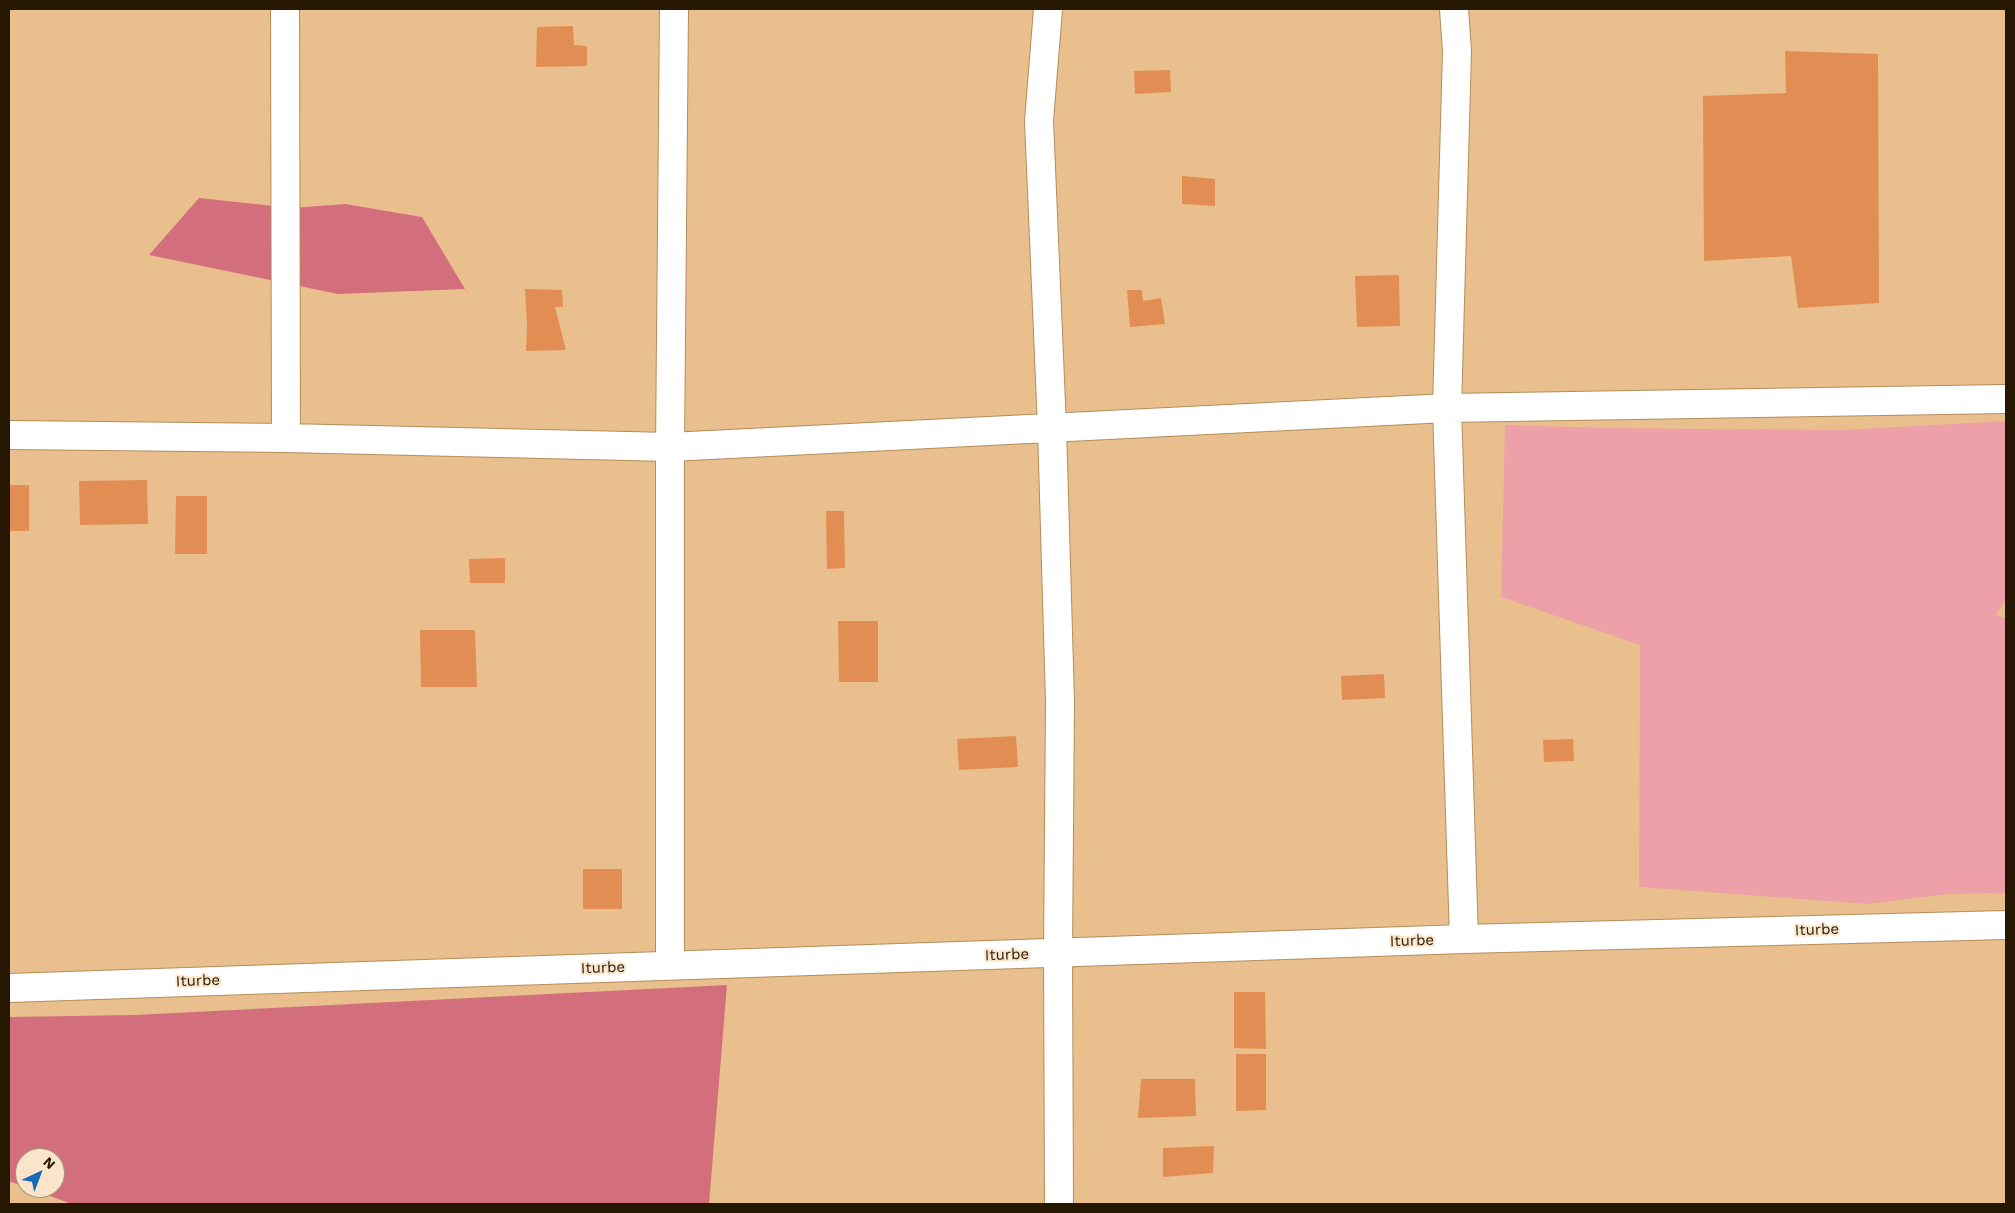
<!DOCTYPE html>
<style>
body{margin:0}
#map{position:relative;width:2015px;height:1213px;overflow:hidden;background:#e9c08d;font-family:"Work Sans",sans-serif}
canvas{display:block}
.frame{position:absolute;inset:0;border:10px solid #261703;pointer-events:none}
.north{position:absolute;left:15px;top:1148px;width:50px;height:50px;box-sizing:border-box;background:#fae5cb;border:1px solid #a5937b;border-radius:50%;rotate:43deg;font-size:14px;font-weight:700;line-height:20px;text-align:center;color:#261703}
.north::after{content:'';display:block;margin:auto;width:18px;height:22px;background:#1b6ab9;clip-path:polygon(50% 0,100% 100%,50% 72%,0 100%)}
</style>
<div id="map">
<canvas width="2015" height="1213"></canvas>
<div class="frame"></div>
<div class="north">N</div>
</div>
<script>
const c = document.querySelector('canvas').getContext('2d');
c.lineJoin = 'round';
function fillPath(path, color) {
  c.fillStyle = color;
  c.fill(path, 'evenodd');
}
function strokePath(path, color, width, dash) {
  c.strokeStyle = color;
  c.lineWidth = width;
  c.lineCap = dash ? 'butt' : 'round';
  c.setLineDash(dash || []);
  c.stroke(path);
}
function label(font, color, halo, rows, align = 'center') {
  c.font = font + ' "Work Sans",sans-serif';
  c.lineWidth = 4;
  c.setLineDash([]);
  c.textBaseline = 'middle';
  c.strokeStyle = halo;
  c.fillStyle = color;
  for (const [text, x, y, turn = 0] of rows) {
    c.save();
    c.translate(x, y);
    c.rotate((+turn || 0) * Math.PI / 180);
    c.textAlign = isNaN(turn) ? turn : align;
    if (halo) c.strokeText(text, 0, 0);
    c.fillText(text, 0, 0);
    c.restore();
  }
}
fillPath(new Path2D(`
 M2006,421V599L1996,615L2006,618V893L1949,894L1867,904L1639,887L1640,645L1501,597L1505,425L1605,428L1841,430Z`), '#eea0a8');
fillPath(new Path2D(`
 M199,198L292,208L345,204L422,217L465,289L338,294L149,255Z
 M727,985L709,1204H72L28,1188H55V1158H25V1187L9,1181V1017L134,1015Z`), '#d36f7c');
fillPath(new Path2D(`
 M573,26L574,45L587,46V66L536,67L537,27Z
 M1785,51L1878,54L1879,303L1798,308L1791,256L1704,261L1703,96L1786,93Z
 M1170,70L1171,92L1135,94L1134,71Z
 M1182,176L1215,179V206L1182,204Z
 M1399,275L1400,326L1357,327L1355,276Z
 M525,289L562,290L563,307H555L566,350L526,351L527,326Z
 M1127,290H1142L1143,301L1161,298L1165,324L1130,327Z
 M147,480L148,524L80,525L79,481Z
 M9,485H29V531H9Z
 M176,496H207V554H175Z
 M826,511H844L845,568L827,569Z
 M505,558V583H470L469,559Z
 M838,621H878V682H839Z
 M420,630H475L477,687H421Z
 M1384,674L1385,698L1342,700L1341,676Z
 M1016,736L1018,767L959,770L957,739Z
 M1573,739L1574,761L1544,762L1543,740Z
 M583,869H622V909H583Z
 M1234,992H1265L1266,1049L1234,1048Z
 M1236,1054H1266V1110L1236,1111Z
 M1141,1079H1195L1196,1116L1138,1118Z
 M1214,1146L1213,1173L1163,1177V1148Z`), '#e28d54');
const minor = new Path2D(`
 M285,9L286,438
 M1048,9L1039,121L1052,427L1060,701L1058,953L1059,1204
 M1454,9L1457,51L1447,408L1464,939
 M9,435L286,438L670,447L1447,408L2006,399
 M670,965V447L674,9
 M9,988L1464,939L2006,925`);
strokePath(minor, '#b38d5b', 30);
strokePath(minor, '#fff', 28);
label('15px', '#261703', '#fae5cb', [
 ["Iturbe",1817,930,-2],
 ["Iturbe",1412,941,-2],
 ["Iturbe",1007,955,-2],
 ["Iturbe",603,968,-2],
 ["Iturbe",198,981,-2]
]);
</script>
